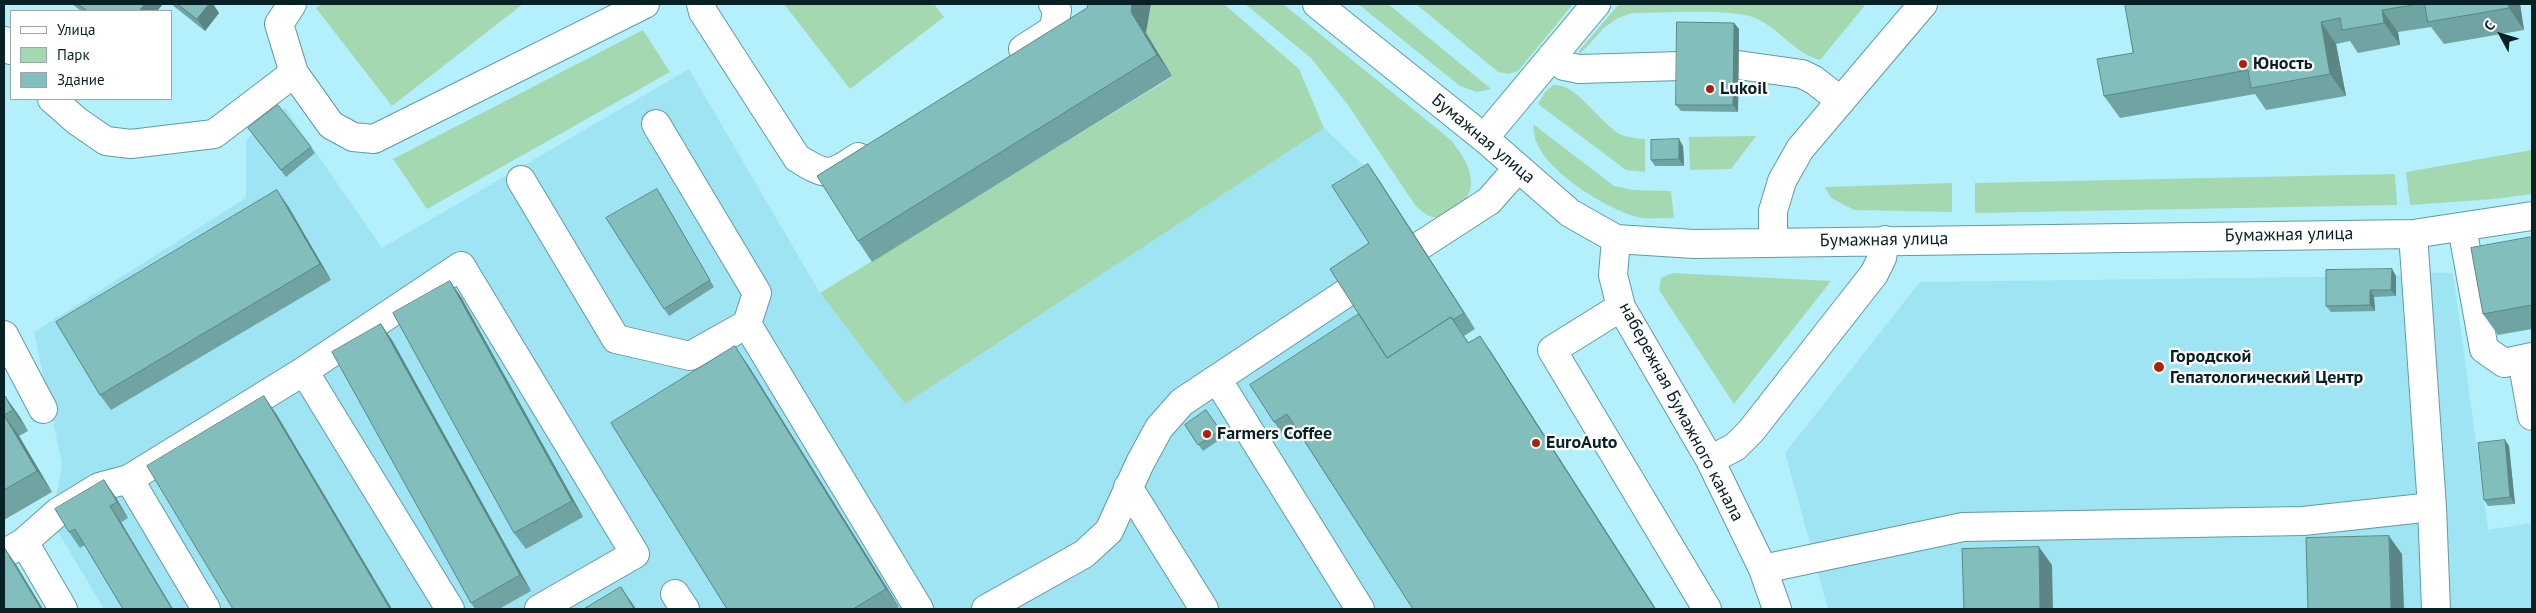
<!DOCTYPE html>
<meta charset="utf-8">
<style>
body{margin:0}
#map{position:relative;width:2536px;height:613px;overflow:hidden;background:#b4f0fc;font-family:"PT Sans",sans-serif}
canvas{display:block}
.frame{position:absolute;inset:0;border:5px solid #082125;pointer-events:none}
.legend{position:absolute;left:10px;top:10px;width:162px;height:90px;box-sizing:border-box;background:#fff;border:1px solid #9ca6a8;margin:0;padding:6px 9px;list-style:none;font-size:15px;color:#082125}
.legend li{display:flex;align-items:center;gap:10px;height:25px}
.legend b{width:25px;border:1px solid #9ca6a8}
.north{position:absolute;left:2476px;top:10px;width:50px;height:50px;-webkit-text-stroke:4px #fff;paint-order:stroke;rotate:309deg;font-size:14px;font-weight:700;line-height:20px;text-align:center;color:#082125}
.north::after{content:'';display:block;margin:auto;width:18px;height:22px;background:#082125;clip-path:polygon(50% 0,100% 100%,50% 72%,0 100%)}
</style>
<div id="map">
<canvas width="2536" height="613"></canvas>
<div class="frame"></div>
<ul class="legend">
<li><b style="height:6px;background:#fff"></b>Улица</li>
<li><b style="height:14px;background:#a4d8b0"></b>Парк</li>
<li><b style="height:14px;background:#82bfbc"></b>Здание</li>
</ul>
<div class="north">С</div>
</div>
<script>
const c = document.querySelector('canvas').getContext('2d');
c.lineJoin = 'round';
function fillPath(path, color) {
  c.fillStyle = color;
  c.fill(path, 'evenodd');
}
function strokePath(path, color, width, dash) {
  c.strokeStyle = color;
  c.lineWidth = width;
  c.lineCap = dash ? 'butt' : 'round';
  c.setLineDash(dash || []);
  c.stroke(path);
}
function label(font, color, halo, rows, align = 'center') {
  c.font = font + ' "PT Sans",sans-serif';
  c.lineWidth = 4.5;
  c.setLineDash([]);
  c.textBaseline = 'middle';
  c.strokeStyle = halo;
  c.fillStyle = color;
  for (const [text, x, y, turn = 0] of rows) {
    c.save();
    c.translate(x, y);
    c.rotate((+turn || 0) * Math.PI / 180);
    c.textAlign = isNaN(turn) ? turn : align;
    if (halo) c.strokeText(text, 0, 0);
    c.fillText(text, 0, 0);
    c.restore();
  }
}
fillPath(new Path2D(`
 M689,69L820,293L905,404L1324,128L1379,180L1475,329L1464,336L1481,362L1493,355L1656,609H104L42,505L56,497L62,464L34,332L246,198V140L285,108L382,248Z
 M2416,272L2453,273L2488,530L2532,523V609H1828L1785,453L1920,282L2396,276Z`), '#9fe4f2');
fillPath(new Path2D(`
 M322,4H523L392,106L316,8Z
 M784,4H934L944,17L850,89Z
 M1151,4H1224L1299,69L1324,128L905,404L820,293L1172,77L1146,33Z
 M1245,4H1283L1451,140C1460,152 1470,165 1471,181C1472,202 1448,226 1427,215C1422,212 1418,208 1415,205L1348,105L1311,58Z
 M1358,4H1388L1491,89L1477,92L1460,86Z
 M1416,4H1573L1518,71L1508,74L1498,72Z
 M1619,4H1866L1820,60C1794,53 1779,28 1755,18C1733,8 1659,13 1632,13L1618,18L1605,27L1580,54L1579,51Z
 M643,30L670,72L427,209L393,159Z
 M1553,85C1578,83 1599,124 1622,135C1629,138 1637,138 1645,139V172L1626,170L1538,104L1546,91Z
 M1533,124L1614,186L1633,190L1671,191L1674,218C1664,218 1652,219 1642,218C1611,212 1549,174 1537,143C1534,138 1534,130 1533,124Z
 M1756,136L1731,169L1690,170L1689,137Z
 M2532,150V194L2494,199L2410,205L2406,172Z
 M2395,174L2397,205L1975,213V183Z
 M1952,183V212L1854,210L1831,198L1825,187Z
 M1672,273L1831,281L1734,404L1659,290L1661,278Z`), '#a4d8b0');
const minor = new Path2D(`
 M292,4L279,24L294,73
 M701,4L703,12L797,158C826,176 829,177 858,157
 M1317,4L1484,138L1570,213L1616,239L1694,244L2413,234L2532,216
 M4,41L11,50
 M1023,49L1054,29L1057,10L1053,4
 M1552,56L1564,66L1579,69L1681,66
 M1738,65L1802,74L1814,80L1841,101
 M52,99L77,121L106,141L131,144L214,134L294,73L331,125L353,137L374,139L645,4
 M1484,138L1596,4
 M521,180L616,339L690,356L747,324L757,293L656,124
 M2462,227L2484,349L2504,363L2532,357
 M2413,234L2432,507L2436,609
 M1616,239L1613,275L1621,307L1710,460L1763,569L1777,609
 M1773,241V211L1782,181L1800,149L1923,4
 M1421,245L1489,201L1518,168
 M1621,307L1552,350L1707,609
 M747,324L919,609
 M4,335L43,409
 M2522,359L2532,416
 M304,371L450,609
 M1217,379L1360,609
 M1710,460L1735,447L1751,431L1874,274L1882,258L1885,240
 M129,479L206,609
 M1128,487L1204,609
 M24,542L58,512L99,487L129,479L304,371L461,266L635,554L539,609
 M4,554L24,542L63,609
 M1763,569L1963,527L2303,521L2432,507
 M675,594L685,609
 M986,609L1084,554L1109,531L1140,463L1159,428L1182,402L1346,293`);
strokePath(minor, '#609aa5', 30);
strokePath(minor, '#fff', 28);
fillPath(new Path2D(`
 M72,4H163L157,11H81Z
 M171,4H214H213L219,13L205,31Z
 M2125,4H2520L2524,30L2444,44L2431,27L2398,32L2400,45L2358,53L2350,41L2336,44L2346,96L2266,110L2255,94L2120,118L2104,96L2133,53Z
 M1734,23L1739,29L1738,112L1681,111L1676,105Z
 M1146,33L1172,76L872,262L858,241Z
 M248,128L311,147L315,153L286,177Z
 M1683,146L1684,166H1655L1651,160Z
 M1368,164L1379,180L1475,329L1464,336L1469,343L1480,336L1493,355L1656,609H1413L1299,433L1287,440L1274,422L1359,314L1369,243Z
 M657,189L714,287L669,316L664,309Z
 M288,206L331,280L111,410L100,395Z
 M2532,237V329L2498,335L2483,314Z
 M2392,269L2396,276V296L2374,297L2375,311L2331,312L2326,306Z
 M461,297L583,517L526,549L514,533Z
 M392,340L531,591L499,609H475L471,603Z
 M748,365L899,607L896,609H727Z
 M4,396H5L28,431L19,436L52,492L4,520Z
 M1206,410L1225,436L1203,451L1185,425Z
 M2505,440L2509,446L2515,504L2488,506L2484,500Z
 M115,496L128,518L80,548L69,532Z`), '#70a4a2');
fillPath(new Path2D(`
 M145,4H163L157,11H139Z
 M209,4H214H213L219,13L205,31L197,19Z
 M1132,4H1151L1146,33L1172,76L1157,55L1131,12Z
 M2508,4H2520L2524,30L2509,8Z
 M2382,10L2398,32L2400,45L2384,23Z
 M2321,22L2336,44L2346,96L2330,74Z
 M1734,23L1739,29L1738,112L1733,105Z
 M1679,139L1683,146L1684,166L1679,159Z
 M1368,164L1379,180L1475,329L1464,313Z
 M657,189L661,195L714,287L710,280Z
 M277,190L288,206L331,280L320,264Z
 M2392,269L2396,276V296L2391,290Z
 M450,281L461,297L583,517L572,501Z
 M2370,290L2374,297L2375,311L2370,305Z
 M381,324L392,340L531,591L520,575Z
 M1480,336L1493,355L1656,609H1655Z
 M735,346L748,365L899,607L886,589Z
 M5,396L20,417L28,431L13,410Z
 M264,396L277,415L392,609H390Z
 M4,415L19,436L52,492L37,471Z
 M2505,440L2509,446L2515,504L2510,497Z
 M104,480L115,496L128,518L117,502Z
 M110,506L121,522L173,609H172Z
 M2389,536L2402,554L2404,609H2391Z
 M4,547L17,566L43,609H41Z
 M2039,547L2052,565L2053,609H2040Z
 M621,587L634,606L636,609H634Z`), '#5b8684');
const building = new Path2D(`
 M78,4H145L139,11H88Z
 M178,4H209L197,19Z
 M1088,4H1132L1131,12L1157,55L858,241L817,176L1087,8Z
 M2125,4H2419L2382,10L2384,23L2342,30L2340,18L2321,22L2330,74L2251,88L2248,70L2104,96L2097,59L2133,53Z
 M2425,4H2508L2509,8L2428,22Z
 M1677,22L1734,23L1733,105H1676Z
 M278,105L311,147L281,170L248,128Z
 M1679,139V159L1651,160V140Z
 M1368,164L1464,313L1453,320L1451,317L1387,358L1330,269L1369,243L1332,186Z
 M657,189L710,280L664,309L606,218Z
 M277,190L320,264L100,395L56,322Z
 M2532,237V305L2483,314L2471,248Z
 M2392,269L2391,290H2370V305L2326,306V270Z
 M450,281L572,501L514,533L393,313Z
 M1359,314L1387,358L1451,317L1468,343L1480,336L1655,609H1413L1287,414L1274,422L1250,385Z
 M381,324L520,575L471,603L332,352Z
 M735,346L886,589L853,609H727L611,423Z
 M4,396H5L13,410L4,415Z
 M264,396L390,609H233L147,466Z
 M1206,410L1220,430L1198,445L1185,425Z
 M4,415L37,471L4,490Z
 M2505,440L2510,497L2484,500L2478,443Z
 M104,480L117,502L110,506L172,609H123L75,529L69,532L55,509Z
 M2389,536L2391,609H2308L2306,538Z
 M4,547L41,609H4Z
 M2039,547L2040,609H1964L1962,549Z
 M621,587L634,609H584Z`);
fillPath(building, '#82bfbc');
strokePath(building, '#5b8684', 1);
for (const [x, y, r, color] of [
 [2243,64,5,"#ae2007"],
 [1710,89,5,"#ae2007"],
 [2159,367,6,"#ae2007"],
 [1207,434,5,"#ae2007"],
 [1536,443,5,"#ae2007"]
]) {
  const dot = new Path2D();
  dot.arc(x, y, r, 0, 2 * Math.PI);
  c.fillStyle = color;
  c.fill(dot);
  strokePath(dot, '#fff', 2);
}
label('bold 18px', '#082125', '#fff', [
 ["Юность",2253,64],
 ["Lukoil",1720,89],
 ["Городской",2170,357],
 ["Гепатологический Центр",2170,378],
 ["Farmers Coffee",1217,434],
 ["EuroAuto",1546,443]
], 'left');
label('18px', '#082125', '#fff', [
 ["Бумажная улица",1483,139,40],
 ["Бумажная улица",2289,235,-1],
 ["Бумажная улица",1884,240,-1],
 ["набережная Бумажного канала",1681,412,62]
]);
</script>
